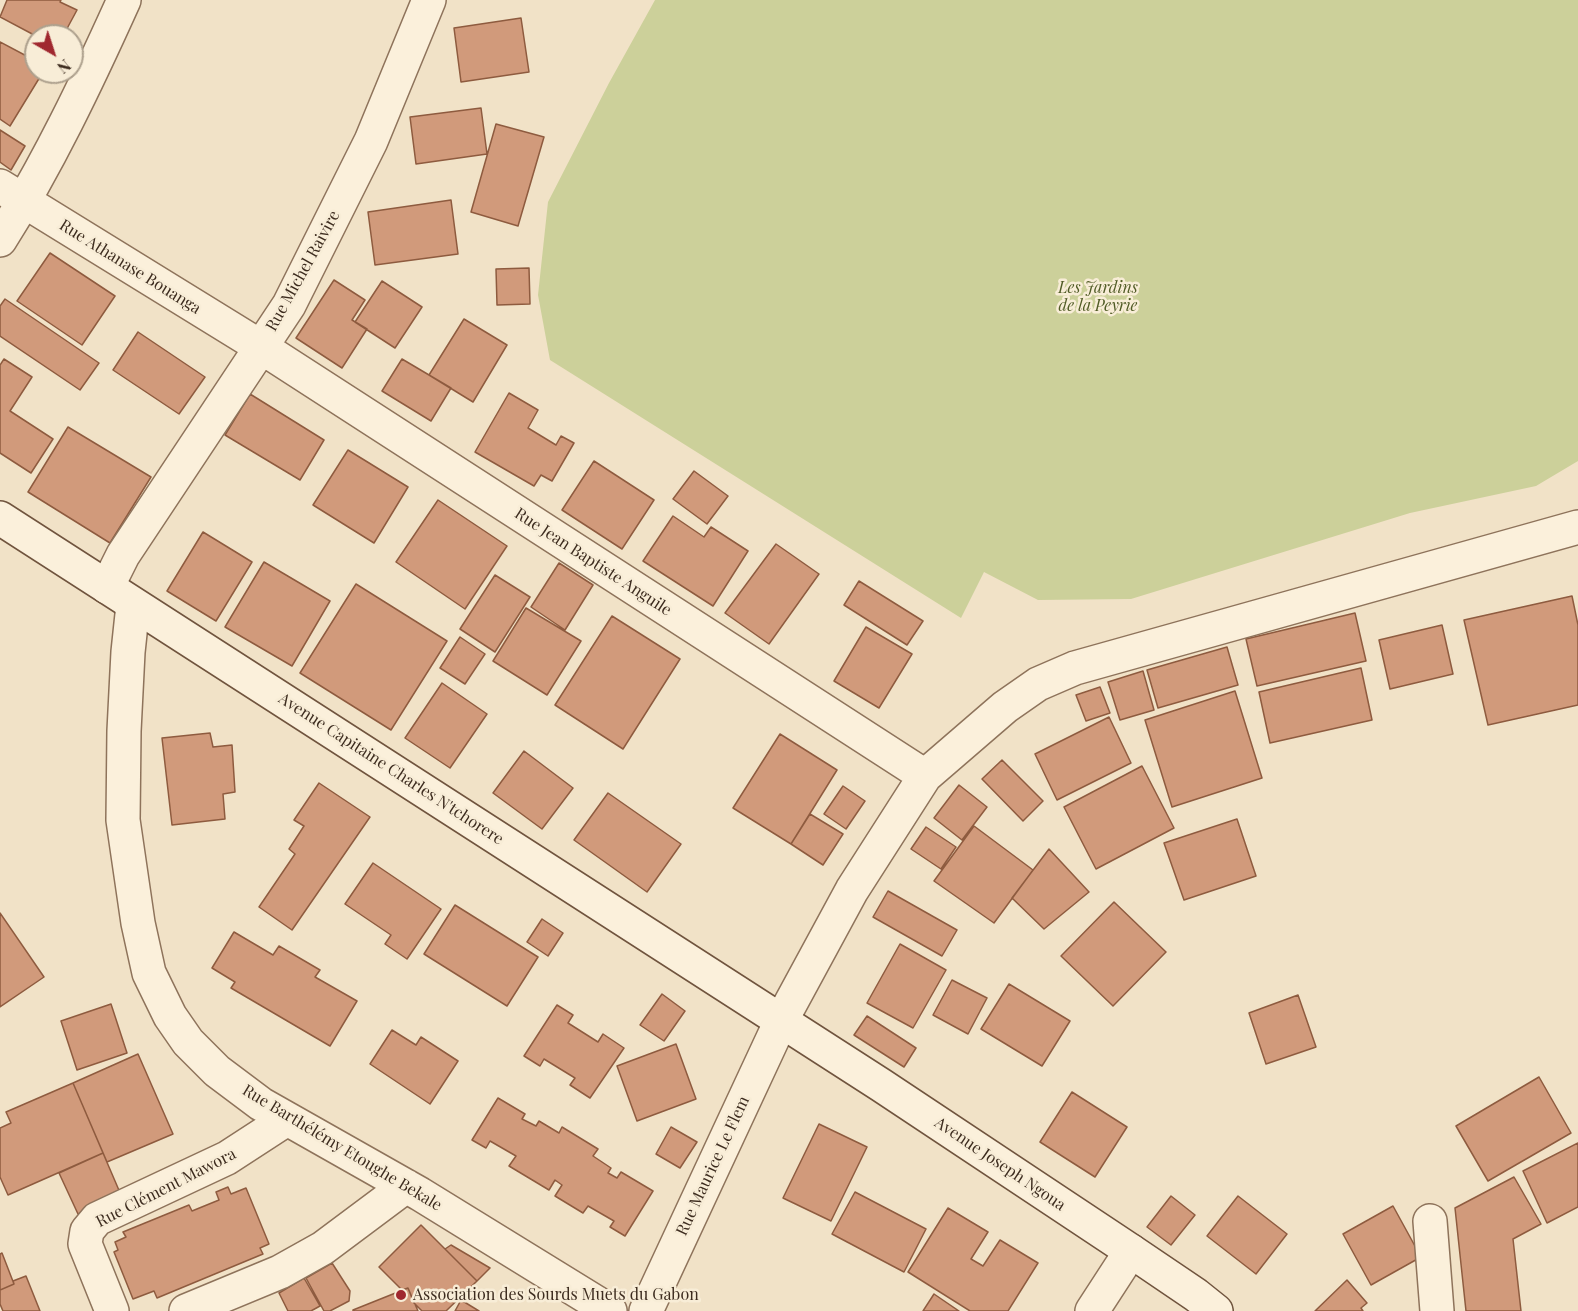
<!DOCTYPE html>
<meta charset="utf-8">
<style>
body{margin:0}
#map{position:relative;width:1578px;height:1311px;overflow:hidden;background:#f1e2c7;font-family:"Playfair Display",serif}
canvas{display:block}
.north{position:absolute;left:24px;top:24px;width:60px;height:60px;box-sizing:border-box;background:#f8edd7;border:2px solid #ada08d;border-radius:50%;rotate:141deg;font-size:16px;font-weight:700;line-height:24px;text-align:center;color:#3d2c1f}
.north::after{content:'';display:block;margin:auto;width:21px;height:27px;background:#a0282f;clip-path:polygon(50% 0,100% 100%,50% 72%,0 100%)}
</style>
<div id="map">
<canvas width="1578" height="1311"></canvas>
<div class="north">N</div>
</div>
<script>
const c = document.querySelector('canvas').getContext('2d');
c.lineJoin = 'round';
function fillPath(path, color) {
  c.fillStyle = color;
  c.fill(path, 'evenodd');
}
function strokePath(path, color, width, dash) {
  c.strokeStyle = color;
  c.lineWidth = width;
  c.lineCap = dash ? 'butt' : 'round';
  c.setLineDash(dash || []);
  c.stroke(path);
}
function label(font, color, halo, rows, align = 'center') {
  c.font = font + ' "Playfair Display",serif';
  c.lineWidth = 5;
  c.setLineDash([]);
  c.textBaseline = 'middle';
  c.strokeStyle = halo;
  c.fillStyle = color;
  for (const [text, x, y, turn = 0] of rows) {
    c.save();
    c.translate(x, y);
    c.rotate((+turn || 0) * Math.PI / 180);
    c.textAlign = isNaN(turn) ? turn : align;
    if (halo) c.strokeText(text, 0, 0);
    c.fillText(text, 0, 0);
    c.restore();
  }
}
fillPath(new Path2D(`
 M655,0H1578V461L1536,486L1410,513L1131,599L1038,600L984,572L961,618L550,360L538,295L548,202L609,83Z`), '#ccd09a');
const building = new Path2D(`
 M7,0H61L60,2L77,10L63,36H36L0,17Z
 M521,18L529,72L461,82L454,28Z
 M0,42L36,61V72H43L10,126L0,119Z
 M481,108L487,154L416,164L410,117Z
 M496,124L544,137L518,226L471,212Z
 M0,130L25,146L11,170L0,162Z
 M451,200L458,254L375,265L368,212Z
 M50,253L115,296L82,345L17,301Z
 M529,268L530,304L497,305L496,269Z
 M334,280L365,300L352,320L367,329L342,368L296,338Z
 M382,281L422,307L395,348L355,322Z
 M5,299L99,363L80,390L0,336V306Z
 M464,319L507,345L473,402L429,375Z
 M138,332L205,377L179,414L113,370Z
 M4,359L32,377L10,411L53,439L31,473L0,453V365Z
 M402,359L451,388L431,421L382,391Z
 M509,393L538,410L528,428L556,445L561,436L574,443L552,481L541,475L534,486L475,452Z
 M250,394L324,440L300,480L225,435Z
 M68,427L151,477L110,543L28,492Z
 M348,450L408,487L374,543L313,505Z
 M594,461L654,500L622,549L562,510Z
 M694,471L728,496L707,524L673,499Z
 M438,500L507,546L465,609L396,562Z
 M673,516L704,537L711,527L748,551L713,606L643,561Z
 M203,532L252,562L216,621L167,591Z
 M776,544L819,574L769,644L725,613Z
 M264,562L330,601L292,666L225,627Z
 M559,563L593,585L565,630L531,607Z
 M495,575L530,597L495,652L460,629Z
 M859,581L923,621L907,645L844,605Z
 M356,584L447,641L391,730L300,673Z
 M1572,596L1578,625V705L1488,725L1464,620Z
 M526,608L581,641L547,695L493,661Z
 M1355,613L1366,661L1257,686L1246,639Z
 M612,616L680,659L623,749L555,705Z
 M1442,625L1453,674L1390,689L1379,640Z
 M866,627L912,654L879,708L834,681Z
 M460,637L485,654L465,684L440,668Z
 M1227,647L1238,685L1158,708L1147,670Z
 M1361,668L1372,720L1270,743L1259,692Z
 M1143,671L1154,710L1120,720L1108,682Z
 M442,683L487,714L450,768L405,738Z
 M1100,687L1110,713L1086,721L1076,695Z
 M1235,691L1262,778L1172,807L1145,720Z
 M1109,717L1131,763L1057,800L1035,754Z
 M210,733L213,747L232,745L235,792L223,794L225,819L172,825L162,738Z
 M780,734L837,770L791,844L733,808Z
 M524,751L573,788L542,829L493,793Z
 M1002,760L1043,801L1023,821L982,779Z
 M1142,766L1174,828L1096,869L1064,807Z
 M319,783L370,817L292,930L259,907L295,854L289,849L304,826L294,820Z
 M959,785L987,807L962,840L934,818Z
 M843,786L865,801L846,829L824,814Z
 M608,793L681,844L647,892L574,840Z
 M810,814L843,834L823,865L791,844Z
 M1237,819L1256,876L1184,900L1164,843Z
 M974,826L1033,870L994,923L934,881Z
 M926,827L956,847L941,869L911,849Z
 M1049,849L1089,892L1044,929L1012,898Z
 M373,863L441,909L407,959L385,944L391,935L345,904Z
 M888,891L957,930L942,956L873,917Z
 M1114,902L1166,952L1113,1006L1061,956Z
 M455,905L538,957L507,1006L424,954Z
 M0,913L44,977L0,1007Z
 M542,919L563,933L548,956L527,942Z
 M234,932L273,955L279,946L320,970L315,977L357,1001L330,1046L231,988L235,982L212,968Z
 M900,944L946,970L913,1028L867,1003Z
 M952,980L987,998L968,1034L933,1015Z
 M1009,984L1070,1021L1042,1066L981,1029Z
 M662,994L685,1011L664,1041L640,1025Z
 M1298,995L1316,1047L1266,1064L1249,1013Z
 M111,1004L127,1053L77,1070L61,1021Z
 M557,1005L573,1015L568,1023L598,1042L603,1034L624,1048L590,1098L570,1085L575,1078L544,1059L540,1066L524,1056Z
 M867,1016L916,1048L904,1067L854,1035Z
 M392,1030L416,1045L421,1037L458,1061L430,1104L370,1064Z
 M676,1044L696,1099L637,1121L617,1066Z
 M138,1054L173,1134L107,1162L73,1083Z
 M1539,1077L1571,1133L1488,1181L1456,1126Z
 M73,1083L103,1153L8,1195L0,1177V1128L11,1123L6,1112Z
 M1072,1092L1127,1127L1095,1177L1040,1142Z
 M498,1098L525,1114L522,1119L536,1126L539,1121L559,1133L562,1127L598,1149L593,1156L611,1168L608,1173L617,1178L621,1172L653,1191L625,1236L610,1227L614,1221L588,1206L583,1213L555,1196L562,1185L555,1180L549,1190L509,1166L516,1156L490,1141L486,1148L472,1140Z
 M819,1124L867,1147L831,1221L783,1198Z
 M671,1127L697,1142L680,1168L656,1154Z
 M1578,1143V1207L1547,1223L1523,1171Z
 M103,1153L121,1195L78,1214L59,1173Z
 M1514,1177L1541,1224L1513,1239L1521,1311H1466L1455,1208Z
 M228,1187L231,1194L246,1188L269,1244L260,1248L263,1254L157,1298L154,1291L133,1299L114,1252L118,1250L115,1242L126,1237L123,1232L189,1205L192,1211L219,1200L216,1192Z
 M855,1192L926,1229L904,1272L832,1234Z
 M1171,1196L1195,1215L1171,1245L1147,1227Z
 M1238,1196L1287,1234L1256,1274L1207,1236Z
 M1393,1206L1421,1257L1371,1285L1343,1234Z
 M948,1208L988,1232L971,1259L983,1266L1000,1240L1038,1263L1008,1311H970L908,1272Z
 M421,1225L477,1281L446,1311H422L414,1303L408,1288L402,1290L379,1267Z
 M451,1245L468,1255L490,1268L477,1281L445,1249Z
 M2,1253L14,1284L0,1290V1254Z
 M332,1263L350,1291L349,1301L330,1311H324L306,1278Z
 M26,1276L40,1311H3L0,1304V1290L14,1284L13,1281Z
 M304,1278L320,1306L311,1311H288L279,1293Z
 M1347,1280L1367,1303L1361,1308L1363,1311H1315Z
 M408,1288L418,1311H353V1310Z
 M934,1294L959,1311H923Z
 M461,1300L479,1311H455Z`);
fillPath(building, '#d19a7b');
strokePath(building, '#8e5b3f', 1.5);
const street = new Path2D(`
 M0,186L261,347L925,776
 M0,240C48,164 87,82 124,0
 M107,587L123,555L289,305L371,141L429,0
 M133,605L128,652L124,731L123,820L138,923L149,973L170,1016L188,1042L217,1071L261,1104L420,1194L610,1311
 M1430,1221L1437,1311
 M112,1311L85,1244L87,1231L97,1219L227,1158L287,1119
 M186,1311L280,1272L323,1248L406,1186
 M646,1311L781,1021L852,890L925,776L1005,707L1038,684L1075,668L1578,527
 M1092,1311L1131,1251`);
const secondary = new Path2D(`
 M0,518L881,1085L1131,1251L1196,1295L1216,1311`);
strokePath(street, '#8e735b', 36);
strokePath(secondary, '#70543e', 36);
strokePath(street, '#fbf0db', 33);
strokePath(secondary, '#fbf0db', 33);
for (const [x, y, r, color] of [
 [401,1295,6,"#a0282f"]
]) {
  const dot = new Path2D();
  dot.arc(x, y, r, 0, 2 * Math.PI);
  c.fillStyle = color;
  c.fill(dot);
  strokePath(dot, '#f8edd7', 2);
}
label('16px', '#3d2c1f', '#f8edd7', [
 ["Rue Athanase Bouanga",130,267,32],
 ["Rue Michel Raivire",303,271,-61],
 ["Rue Jean Baptiste Anguile",593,562,33],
 ["Avenue Capitaine Charles N'tchorere",391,769,33],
 ["Rue Barthélémy Etoughe Bekale",342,1148,31],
 ["Avenue Joseph Ngoua",1000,1164,34],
 ["Rue Maurice Le Flem",713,1166,-65],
 ["Rue Clément Mawora",166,1188,-27]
]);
label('italic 16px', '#505b25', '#f8edd7', [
 ["Les Jardins",1098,288],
 ["de la Peyrie",1098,306]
]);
label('16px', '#3d2c1f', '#f8edd7', [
 ["Association des Sourds Muets du Gabon",413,1295]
], 'left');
</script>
